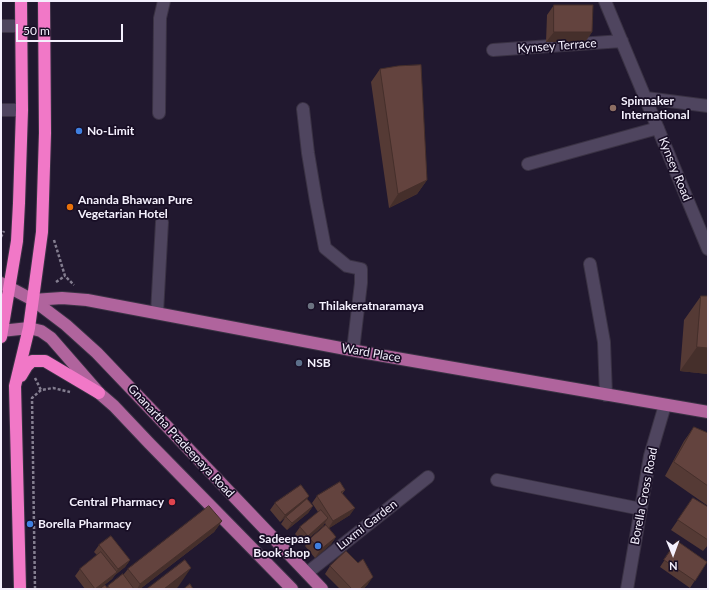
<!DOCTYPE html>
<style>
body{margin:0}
#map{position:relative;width:709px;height:590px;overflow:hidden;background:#21182f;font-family:Lato,sans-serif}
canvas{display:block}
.frame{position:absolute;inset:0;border:2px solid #f4f0fd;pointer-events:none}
.north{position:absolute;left:653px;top:534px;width:40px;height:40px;-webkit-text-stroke:3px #180e25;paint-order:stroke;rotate:179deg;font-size:11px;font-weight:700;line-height:16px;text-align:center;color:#f4f0fd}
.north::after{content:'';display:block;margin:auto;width:14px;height:18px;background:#f4f0fd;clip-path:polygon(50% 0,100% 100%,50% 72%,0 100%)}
.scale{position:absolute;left:16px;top:24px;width:107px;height:18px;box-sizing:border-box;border:2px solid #f4f0fd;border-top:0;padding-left:5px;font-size:12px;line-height:14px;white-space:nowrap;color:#f4f0fd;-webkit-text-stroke:3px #180e25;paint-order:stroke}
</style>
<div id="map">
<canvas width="709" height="590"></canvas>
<div class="frame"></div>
<div class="north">N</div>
<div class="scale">50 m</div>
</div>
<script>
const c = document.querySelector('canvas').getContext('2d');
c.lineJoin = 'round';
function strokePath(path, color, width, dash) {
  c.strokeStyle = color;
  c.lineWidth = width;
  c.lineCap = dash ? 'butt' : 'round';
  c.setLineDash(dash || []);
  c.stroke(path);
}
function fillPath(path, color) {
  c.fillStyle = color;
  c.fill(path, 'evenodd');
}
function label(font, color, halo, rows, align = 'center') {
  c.font = font + ' Lato,sans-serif';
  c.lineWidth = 3.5;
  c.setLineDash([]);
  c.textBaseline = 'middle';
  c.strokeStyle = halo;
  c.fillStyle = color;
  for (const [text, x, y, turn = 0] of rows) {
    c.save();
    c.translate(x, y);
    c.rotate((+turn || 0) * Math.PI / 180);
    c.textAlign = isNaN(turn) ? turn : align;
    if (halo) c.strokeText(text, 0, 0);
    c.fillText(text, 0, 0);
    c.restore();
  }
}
const minor = new Path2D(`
 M605,1L708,249
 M1,26H21
 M493,50L622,41
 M646,98L708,106
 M303,109L308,153L316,201L325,248L347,266L361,269V283L353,350
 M1,110H22
 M159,113L160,18L164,1
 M528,164L658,128
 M590,264L604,342L606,395
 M157,313L162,222
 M497,480L641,509
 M307,573L428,477
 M627,589L650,456L665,405`);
const major = new Path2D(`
 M1,283L33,300L66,325L97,353L322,589
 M33,300L62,298L87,300L367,353L708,412
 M1,331L29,328L41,331L51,338L99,393L114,406L149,443L292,589`);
const highway = new Path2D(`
 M1,337L17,241L19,203L22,110L21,1
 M21,376L27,366L32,361H45L99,393
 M20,589L15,386L29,328L42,232L45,133L44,1`);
strokePath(minor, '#3a3244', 14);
strokePath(major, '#3a3244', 14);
strokePath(highway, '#3a3244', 14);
strokePath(new Path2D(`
 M1,237L4,231
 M54,240L65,276L74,285
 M56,282L65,276
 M35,378L41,390
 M35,589L32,398L41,390L53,388L70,392`), '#847e90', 2.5, [3, 2]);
strokePath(minor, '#4f455f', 12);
strokePath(major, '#b0649d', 12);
strokePath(highway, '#f178c7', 12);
fillPath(new Path2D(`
 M554,5L592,32L585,42H546L547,15Z
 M380,69L427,180L417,194L389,208L371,82Z
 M701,296H708V374L680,371L684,320Z
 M694,427L708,433V506L665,476L684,441Z
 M345,490L342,494L350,515L329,528L336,537L331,544L315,558L305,546L310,539L326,525L325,523L323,526L303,543L295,534L300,527L318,512L312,503L317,496Z
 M309,496L307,499L313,506L308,513L287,530L281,524L285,518L280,522L270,510L275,503Z
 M693,498L708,507V545L703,551L671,530Z
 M222,521L214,532L140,589H100L107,588L108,586L123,575L128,569Z
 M677,541L707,562L690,588L660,567Z
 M99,545L130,560L125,567L115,575L112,579L99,589H85L75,576L80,569L97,555L94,552Z
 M358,563L368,584L363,589H340L325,574L330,566Z`), '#553a35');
fillPath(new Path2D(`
 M554,32H592L585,42H546Z
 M427,180L417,194L389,208L398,194Z
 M697,347L708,348V374L680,371Z
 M309,496L304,503L286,517L280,522L285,515Z
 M313,506L308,513L287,530L292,523Z
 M355,508L350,515L328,529L333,521Z
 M328,518L323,526L303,543L308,536Z
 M222,521L214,532L140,589H137L140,584Z
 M336,537L331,544L315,558L320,550Z
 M130,560L125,567L115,575L112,579L99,589H95L115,574L118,569Z
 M191,568L178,587L176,589H164Z
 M373,577L368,584L363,589H360Z`), '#452f2b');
const building = new Path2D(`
 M554,5H593L592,32H554Z
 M421,65L427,180L398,194L380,69L398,66Z
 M701,296H708V348L697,347Z
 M694,427L708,433V486L674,462Z
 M340,482L345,490L341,492L355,508L333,521L317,496Z
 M301,485L309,496L285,515L275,503Z
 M693,498L708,507V540L678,520Z
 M307,499L313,506L292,523L286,517Z
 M209,506L222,521L140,584L128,569Z
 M321,510L328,518L308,536L300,527Z
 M326,525L336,537L320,550L310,539Z
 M111,536L130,560L118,569L99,545Z
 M677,541L707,562L695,581L664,560Z
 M346,551L358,563L363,559L373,577L360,589H352L330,566Z
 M101,552L117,572L95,589L80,569Z
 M185,560L191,568L164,589H147Z
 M123,574L134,589H110L108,586Z
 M190,584L193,589H184Z
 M105,585L108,589H100Z`);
fillPath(building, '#63433e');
strokePath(building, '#452f2b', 1);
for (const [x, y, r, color] of [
 [613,108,4,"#8d6e63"],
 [79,131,4,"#3f7fe0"],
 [70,207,4,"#e8710a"],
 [311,306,4,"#6b7280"],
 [299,363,4,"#5c6f8a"],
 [172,502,4,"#e0444e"],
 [30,524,4,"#3f7fe0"],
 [318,546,4,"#3f7fe0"]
]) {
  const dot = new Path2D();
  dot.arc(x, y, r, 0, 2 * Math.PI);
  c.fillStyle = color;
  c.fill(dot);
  strokePath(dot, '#180e25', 1.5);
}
label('12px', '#f4f0fd', '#180e25', [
 ["Kynsey Terrace",557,46,-4],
 ["Kynsey Road",675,169,68],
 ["Ward Place",371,353,10],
 ["Gnanartha Pradeepaya Road",181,441,47],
 ["Borella Cross Road",644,496,-79],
 ["Luxmi Garden",367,525,-38]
]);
label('bold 12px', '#f4f0fd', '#180e25', [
 ["Spinnaker",621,101],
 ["International",621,115],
 ["No-Limit",87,131],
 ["Ananda Bhawan Pure",78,200],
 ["Vegetarian Hotel",78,214],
 ["Thilakeratnaramaya",319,306],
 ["NSB",307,363],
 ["Central Pharmacy",164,502,"right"],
 ["Borella Pharmacy",38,524],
 ["Sadeepaa",310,539,"right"],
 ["Book shop",310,553,"right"]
], 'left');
</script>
